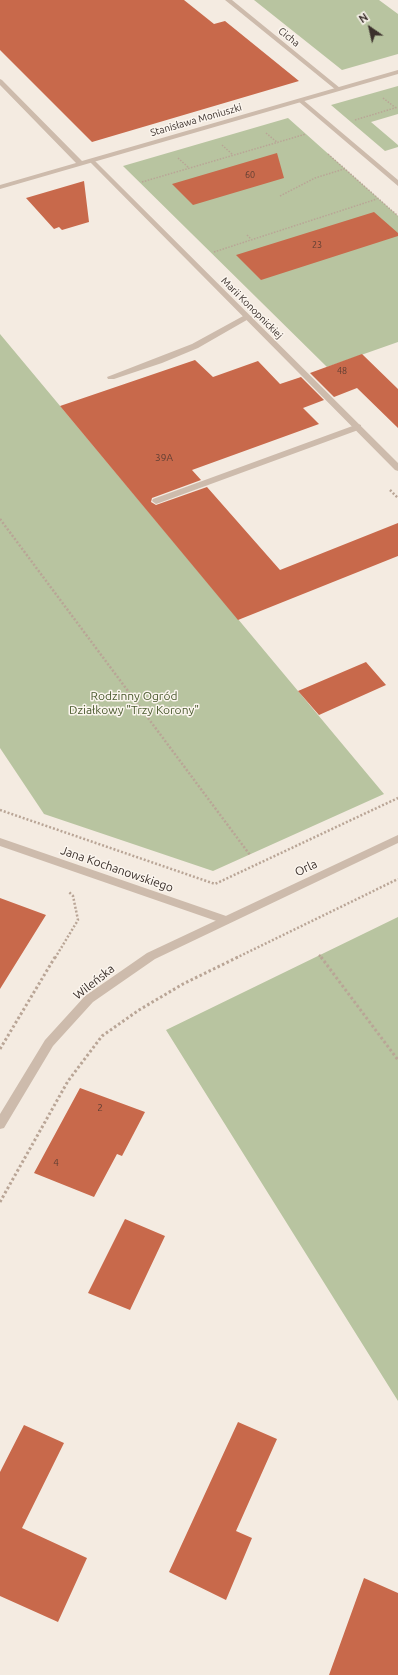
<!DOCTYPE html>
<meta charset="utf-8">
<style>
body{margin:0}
#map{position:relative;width:398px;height:1675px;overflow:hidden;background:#f4ebe1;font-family:Ubuntu,sans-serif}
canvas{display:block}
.north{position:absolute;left:350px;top:8px;width:40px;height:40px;-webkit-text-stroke:3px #fbf5ee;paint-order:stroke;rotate:326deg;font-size:11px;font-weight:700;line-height:16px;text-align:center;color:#3b302b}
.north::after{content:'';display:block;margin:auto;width:14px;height:18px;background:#3b302b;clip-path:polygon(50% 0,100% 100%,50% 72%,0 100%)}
</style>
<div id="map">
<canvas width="398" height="1675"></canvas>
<div class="north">N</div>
</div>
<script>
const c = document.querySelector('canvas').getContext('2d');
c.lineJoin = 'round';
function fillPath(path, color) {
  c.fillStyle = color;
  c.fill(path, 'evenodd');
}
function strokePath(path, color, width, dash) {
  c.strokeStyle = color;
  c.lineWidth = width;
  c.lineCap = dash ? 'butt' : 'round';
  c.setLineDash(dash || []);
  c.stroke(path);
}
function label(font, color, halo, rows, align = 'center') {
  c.font = font + ' Ubuntu,sans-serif';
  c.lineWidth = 3;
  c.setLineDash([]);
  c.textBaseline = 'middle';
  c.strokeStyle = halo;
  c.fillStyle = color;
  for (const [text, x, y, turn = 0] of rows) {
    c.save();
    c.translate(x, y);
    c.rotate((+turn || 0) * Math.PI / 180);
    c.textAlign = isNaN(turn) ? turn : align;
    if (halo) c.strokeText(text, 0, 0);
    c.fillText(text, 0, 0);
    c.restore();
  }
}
fillPath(new Path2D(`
 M254,0H379L398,14V54L342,70Z
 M398,86V114L371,122L398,145V147L385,151L331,105Z
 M288,118L398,216V342L327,367L123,166Z
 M0,334L384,794L213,871L44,814L0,748Z
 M398,917V1401L166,1030Z`), '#b8c4a0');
fillPath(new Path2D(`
 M0,0H184L214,24L225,21L299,81L92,142L0,50Z
 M277,153L284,178L193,205L172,184Z
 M84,181L89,222L62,230L59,227L54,229L26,198Z
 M374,212L398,233V236L261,280L236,255Z
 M362,354L398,389V428L357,388L334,397L310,373Z
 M195,360L213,377L258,361L280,384L301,377L324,400L303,408L319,424L192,470L201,480L152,498L151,502L156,505L207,487L280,570L398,523V556L238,620L60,406Z
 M366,662L386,685L319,715L298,691Z
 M0,898L46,915L0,989Z
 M80,1088L145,1112L122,1156L117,1154L94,1197L34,1173Z
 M125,1219L165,1236L130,1310L88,1293Z
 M238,1422L277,1439L236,1531L252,1538L226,1600L169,1572Z
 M24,1425L64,1443L22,1528L87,1558L58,1622L0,1596V1472Z
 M364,1578L398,1593V1675H329Z`), '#c8694b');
strokePath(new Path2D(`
 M383,98L396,108
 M355,120L398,107
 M266,133L278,143
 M222,145L233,155
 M328,154L398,216
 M178,158L189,168
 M142,182L306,134
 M280,196L315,178L344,169
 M247,235L252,240
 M214,252L377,199`), '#b9a596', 1.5, [1.5, 1.5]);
strokePath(new Path2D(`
 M390,490L398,498
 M0,519L250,855
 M0,810L215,884L398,798
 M319,955L322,958
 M55,958L78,920L73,896L68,891
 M236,958L398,879`), '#b9a596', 2.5, [2, 2]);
strokePath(new Path2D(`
 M321,957L398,1060
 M0,1049L55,957
 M0,1202L68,1081L102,1036L139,1010L183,984L238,957`), '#b9a596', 3, [2.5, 2.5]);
fillPath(new Path2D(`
 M245,315H248L252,317L198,348L162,363L114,379H108L107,377L192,344Z
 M358,424L361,425V429L159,503L156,504L152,501L153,499Z`), '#cdbbac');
fillPath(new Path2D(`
 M225,0H232L340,88V90H336Z
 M298,99H302L398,180V186L298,101Z
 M92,159L94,160L398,463V471L395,470L90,162L89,161Z
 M0,838L229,917L230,920L229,923L225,924L0,846Z`), '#cdbbac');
fillPath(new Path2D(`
 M398,70V74L0,189V185L76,163L0,85V79L2,80L82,161Z
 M398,835V843L155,959L93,1002L53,1046L4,1128L0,1129V1114L45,1040L85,996L147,953Z`), '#cdbbac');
label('9px', '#5e3e33', null, [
 ["60",250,175],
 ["23",317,245],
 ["48",342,371]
]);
label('10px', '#3b302b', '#fbf5ee', [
 ["Cicha",289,37,39],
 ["Stanisława Moniuszki",196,120,-16],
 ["Marii Konopnickiej",252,308,45]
]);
label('10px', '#5e3e33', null, [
 ["39A",164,458],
 ["2",100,1108],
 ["4",56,1163]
]);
label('12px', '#4a5a2e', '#fbf5ee', [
 ["Rodzinny Ogród",134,696],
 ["Działkowy \"Trzy Korony\"",134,710]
]);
label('12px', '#3b302b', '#fbf5ee', [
 ["Orla",306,868,-25],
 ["Jana Kochanowskiego",117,869,19],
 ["Wileńska",94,982,-38]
]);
</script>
